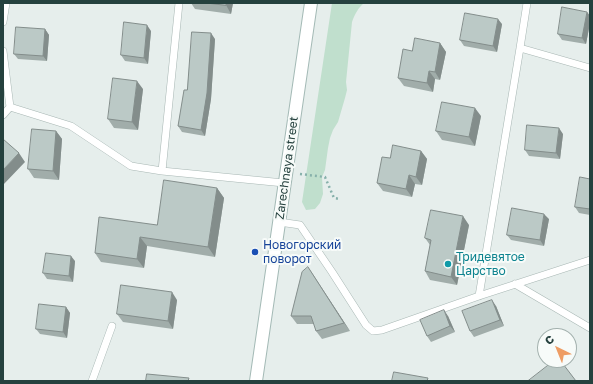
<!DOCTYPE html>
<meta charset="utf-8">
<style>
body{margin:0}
#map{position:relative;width:593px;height:384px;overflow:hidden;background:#e6eeec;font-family:"Golos Text",sans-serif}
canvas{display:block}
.frame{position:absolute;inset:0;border:4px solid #25413e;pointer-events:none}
.north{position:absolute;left:537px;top:328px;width:40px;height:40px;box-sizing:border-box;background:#f7fbf9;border:1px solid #a3b1ae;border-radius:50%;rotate:317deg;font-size:11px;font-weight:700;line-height:16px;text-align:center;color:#25413e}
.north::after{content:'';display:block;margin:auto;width:14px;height:18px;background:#ee9d64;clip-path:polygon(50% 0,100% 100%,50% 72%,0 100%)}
</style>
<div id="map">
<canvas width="593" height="384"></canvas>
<div class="frame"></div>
<div class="north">С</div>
</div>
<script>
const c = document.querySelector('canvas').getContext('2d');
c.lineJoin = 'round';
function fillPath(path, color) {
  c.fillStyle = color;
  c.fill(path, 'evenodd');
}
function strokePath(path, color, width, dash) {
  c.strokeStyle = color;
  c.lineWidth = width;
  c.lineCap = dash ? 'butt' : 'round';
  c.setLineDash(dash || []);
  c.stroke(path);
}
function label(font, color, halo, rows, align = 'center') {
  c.font = font + ' "Golos Text",sans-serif';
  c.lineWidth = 4;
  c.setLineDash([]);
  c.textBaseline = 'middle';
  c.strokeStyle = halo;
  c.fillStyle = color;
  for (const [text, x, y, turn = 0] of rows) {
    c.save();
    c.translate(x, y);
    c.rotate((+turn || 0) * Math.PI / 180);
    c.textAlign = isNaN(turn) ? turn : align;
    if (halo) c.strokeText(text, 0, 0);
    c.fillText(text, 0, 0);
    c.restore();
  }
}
fillPath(new Path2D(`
 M332,3H364C358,8 355,14 352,22L346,82L347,90L345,98L338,122L333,130L330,138L328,148L325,170L322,177L323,194L320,203L315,209L306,210L302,202Z`), '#c0dfcd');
const lane = new Path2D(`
 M3,22L6,3
 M520,48L590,68
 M3,51L10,107L71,126L131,166L162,171L284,183
 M3,115L10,107
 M162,171L179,3
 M279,222L300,225L332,272L366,325L373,331L382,330L479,296L590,260
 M515,284L590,328
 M479,296L520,48L527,3
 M92,381L112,326`);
const secondary = new Path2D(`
 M256,381L311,3`);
strokePath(lane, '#a8b7b4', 8);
strokePath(secondary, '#a4bab6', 14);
strokePath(new Path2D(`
 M300,174L325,177L334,198L340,199`), '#87b1ab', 2.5, [2, 3]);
strokePath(lane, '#fff', 7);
strokePath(secondary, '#fff', 12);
fillPath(new Path2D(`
 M191,3H233L231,14L195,9Z
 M587,12L590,16V23L586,44L562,40L558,34Z
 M502,24L497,52L464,46L460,40Z
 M45,29L49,35L47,61L18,59L14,54Z
 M151,31L148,64L125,61L121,55Z
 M215,39L211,99L205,136L182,132L178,126L187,90Z
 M440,43L446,52L440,80L435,79L433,92L404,86L398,78L412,51Z
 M143,89L138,130L114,128L108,119Z
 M481,116L475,146L442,140L436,131Z
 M56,131L62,139L59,180L34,178L28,169Z
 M563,134L560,159L529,156L525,150Z
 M421,151L427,159L422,185L415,184L412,197L383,191L377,183L390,158Z
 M590,179V215L579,213L575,207Z
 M217,188L224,198L215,257L147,246L144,268L101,262L95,253L157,225Z
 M549,219L544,246L511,240L507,235Z
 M469,225L457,285L430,280L425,271L430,245L425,238Z
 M75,261L73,282L47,279L43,273Z
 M308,267L314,276L350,331L322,339L316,331L314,324H297L291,316Z
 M177,300L173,329L123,322L117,314Z
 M496,306L504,326L474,337L470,331Z
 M66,307L70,313L67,338L40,334L36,329Z
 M448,316L455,332L431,342L427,336Z`), '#a1adaa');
fillPath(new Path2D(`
 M226,3H233L231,14L226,5Z
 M587,12L590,16V23L586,44L582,38Z
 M498,19L502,24L497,52L493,46Z
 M147,25L151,31L148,64L144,58Z
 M45,29L49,35L47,61L43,56Z
 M211,33L215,39L211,99L205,136L201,130Z
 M440,43L446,52L440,80L435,72Z
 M429,71L435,79L433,92L427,83Z
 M137,81L143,89L138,130L132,122Z
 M475,108L481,116L475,146L469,137Z
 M559,128L563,134L560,159L556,153Z
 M56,131L62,139L59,180L53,171Z
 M421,151L427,159L422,185L416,177Z
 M19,153L25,162L3,185V170Z
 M409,175L415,184L412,197L406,189Z
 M217,188L224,198L215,257L208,247Z
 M544,214L549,219L544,246L540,240Z
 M463,216L469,225L457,285L451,277Z
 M140,237L147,246L144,268L137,259Z
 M71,256L75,261L73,282L69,276Z
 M308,267L314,276L350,331L344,323Z
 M172,292L177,300L173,329L168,321Z
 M492,300L496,306L504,326L500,320Z
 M66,307L70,313L67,338L63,332Z
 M444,310L448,316L455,332L450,326Z`), '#838d8b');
const building = new Path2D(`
 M207,3H226V5Z
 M562,7L587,12L582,38L558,34Z
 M465,13L498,19L493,46L460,40Z
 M124,22L147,25L144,58L121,55Z
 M16,27L45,29L43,56L14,54Z
 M192,32L211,33L207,93L201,130L178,126L184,90H187Z
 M415,38L440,43L435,72L429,71L427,83L398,78L403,49L412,51Z
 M113,78L137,81L132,122L108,119Z
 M442,102L475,108L469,137L436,131Z
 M527,125L559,128L556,153L525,150Z
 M32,129L56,131L53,171L28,169Z
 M3,139L19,153L3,170Z
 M393,145L421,151L416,177L409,175L406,189L377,183L382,157L390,158Z
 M580,177L590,179V209L575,207Z
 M164,180L217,188L208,247L140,237L137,259L95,253L99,217L157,225Z
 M512,208L544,214L540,240L507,235Z
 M431,210L463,216L451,277L425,271L431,240L425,238Z
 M46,253L71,256L69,276L43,273Z
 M308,267L344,323L316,331L311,316H291L302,272Z
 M121,285L172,292L168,321L117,314Z
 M492,300L500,320L470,331L462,311Z
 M39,304L66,307L63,332L36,329Z
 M444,310L450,326L427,336L420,320Z
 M555,360H560L576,381H528Z
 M394,372L428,378L427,381H392Z
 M147,374L189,378L188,381H146Z`);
fillPath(building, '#bbc9c6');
strokePath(building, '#838d8b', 1);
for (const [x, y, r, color] of [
 [255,252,4,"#1a4fb4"],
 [448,264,4,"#0f9aa8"]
]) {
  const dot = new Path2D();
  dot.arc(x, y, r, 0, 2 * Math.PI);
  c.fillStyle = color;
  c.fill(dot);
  strokePath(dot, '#f7fbf9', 1.5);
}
label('12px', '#25413e', '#f7fbf9', [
 ["Zarechnaya street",287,168,-82]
]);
label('12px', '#164399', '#f7fbf9', [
 ["Новогорский",263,245],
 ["поворот",263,259]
], 'left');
label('12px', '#0d838f', '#f7fbf9', [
 ["Тридевятое",456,257],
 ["Царство",456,271]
], 'left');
</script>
